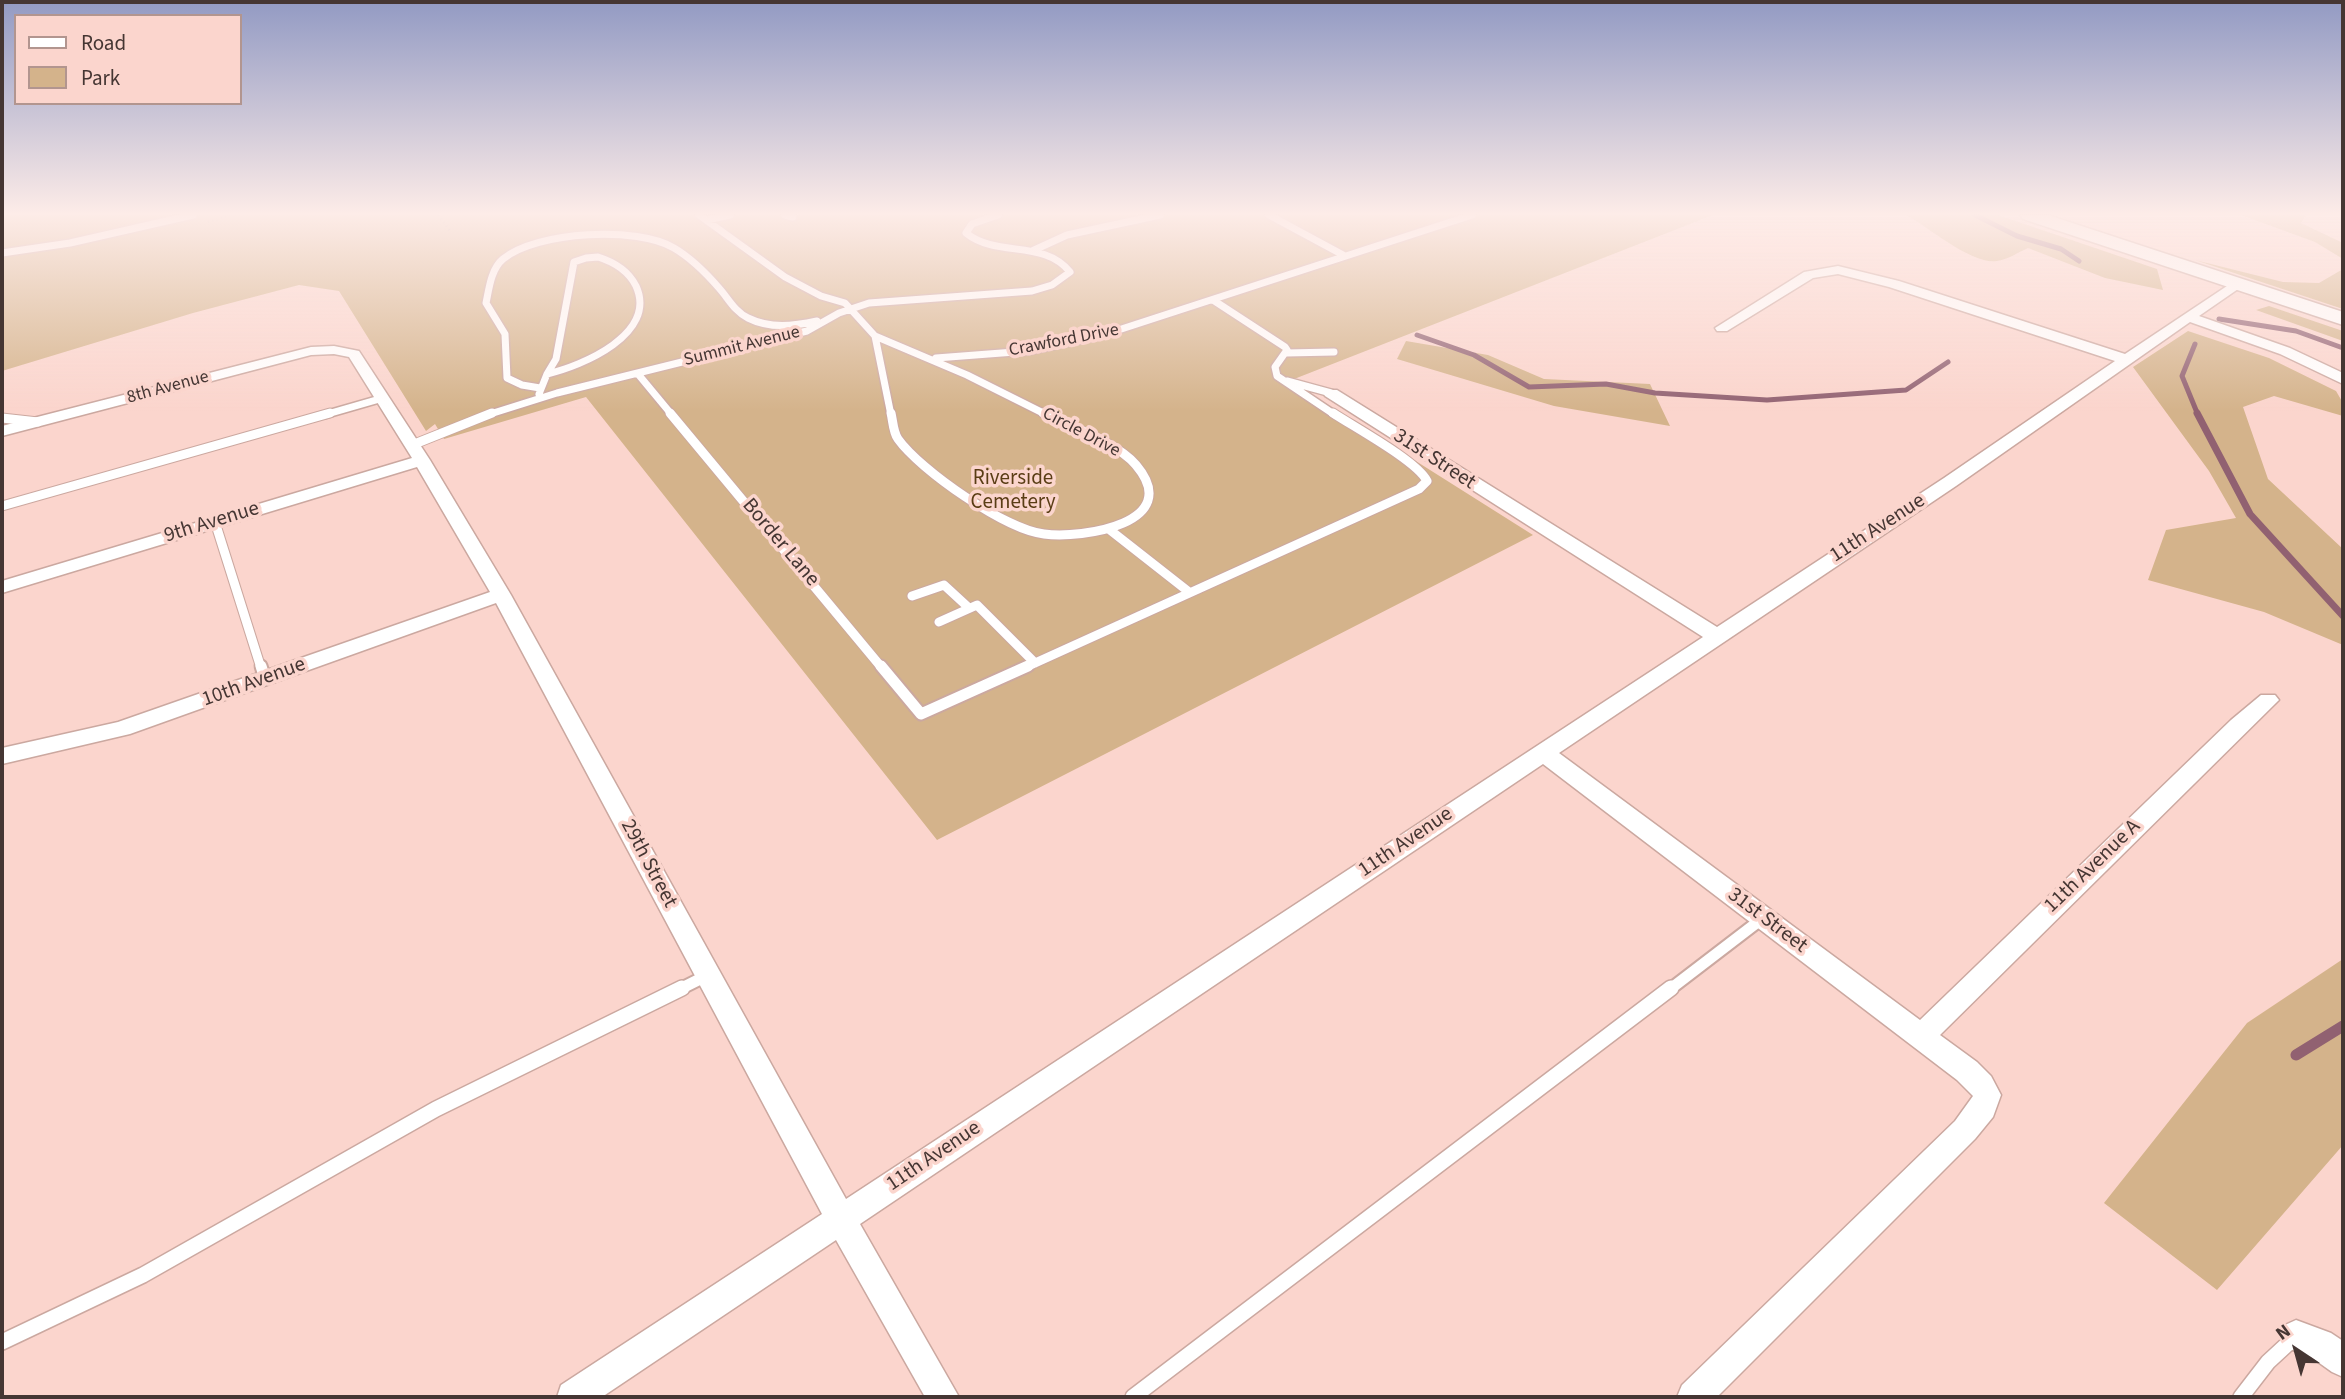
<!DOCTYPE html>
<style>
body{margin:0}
#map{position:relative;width:2345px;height:1399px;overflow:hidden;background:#fbd5cd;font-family:"Source Sans 3",sans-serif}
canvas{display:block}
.frame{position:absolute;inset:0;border:4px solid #453633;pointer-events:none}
.legend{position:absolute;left:14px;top:14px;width:228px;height:91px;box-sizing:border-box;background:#fbd5cd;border:2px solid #b2958f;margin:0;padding:9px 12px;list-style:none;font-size:21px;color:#453633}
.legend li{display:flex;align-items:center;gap:14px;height:35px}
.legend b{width:35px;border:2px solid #b2958f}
.north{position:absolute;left:2261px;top:1315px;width:70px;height:70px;-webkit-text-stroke:5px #fbd5cd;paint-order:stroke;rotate:324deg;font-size:19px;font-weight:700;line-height:28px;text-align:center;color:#453633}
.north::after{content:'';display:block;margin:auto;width:24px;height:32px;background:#453633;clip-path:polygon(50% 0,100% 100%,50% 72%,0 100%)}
</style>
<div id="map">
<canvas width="2345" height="1399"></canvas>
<div class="frame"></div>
<ul class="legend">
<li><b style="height:9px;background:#fff"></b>Road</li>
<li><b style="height:19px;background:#d4b38b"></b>Park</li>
</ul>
<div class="north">N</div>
</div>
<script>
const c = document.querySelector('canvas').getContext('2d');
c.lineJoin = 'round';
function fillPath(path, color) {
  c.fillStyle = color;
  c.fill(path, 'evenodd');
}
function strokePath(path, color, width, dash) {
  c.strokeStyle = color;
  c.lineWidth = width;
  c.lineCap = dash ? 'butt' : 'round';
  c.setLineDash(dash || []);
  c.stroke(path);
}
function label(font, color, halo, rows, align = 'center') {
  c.font = font + ' "Source Sans 3",sans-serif';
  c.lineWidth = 7;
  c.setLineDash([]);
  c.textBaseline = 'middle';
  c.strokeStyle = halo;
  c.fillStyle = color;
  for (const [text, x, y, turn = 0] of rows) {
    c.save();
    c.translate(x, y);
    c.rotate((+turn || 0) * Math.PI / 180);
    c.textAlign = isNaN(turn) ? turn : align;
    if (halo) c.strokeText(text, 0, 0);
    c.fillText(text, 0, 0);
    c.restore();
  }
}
fillPath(new Path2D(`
 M2,215H1713L1289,381L1533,535L937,840L586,397L444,439L435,424L426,431L339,291L299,285L193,313L2,371Z
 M1906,215H1998L2157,269L2163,290L2105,278L2028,248C2019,252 2007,260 1997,261C1972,265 1930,228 1906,215Z
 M2241,215H2306L2301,223L2343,243V259L2315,242Z
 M2195,260L2283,282L2319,283L2343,269V309Z
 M2269,306L2343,331V341L2256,310Z
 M2188,331L2269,358L2336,391L2343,403V416L2274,396L2243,407L2268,479L2343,549V645L2264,612L2148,580L2166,530L2236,518L2209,471L2133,367Z
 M1406,341L1488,355L1544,379L1650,384L1670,426L1554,406L1397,359Z
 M2343,959V1145L2217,1290L2104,1203L2247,1023Z`), '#d4b38b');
strokePath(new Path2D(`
 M1975,215L2017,236L2061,249L2079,261
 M2219,319L2296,331L2343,348
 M1417,335L1474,355L1529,387L1606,384L1655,393L1767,400L1906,390L1948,362
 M2195,344L2182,376L2198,415`), '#916171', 5);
strokePath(new Path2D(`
 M2197,413L2250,514L2343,616`), '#916171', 7);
strokePath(new Path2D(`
 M2296,1055L2343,1026`), '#916171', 11);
const laneFar3 = new Path2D(`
 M699,215L785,277L821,296L845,303L875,336
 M785,215L793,217
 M1269,215L1345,256
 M707,220L730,215
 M1032,251L1067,235L1160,215
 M2,253L70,243L193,215
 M598,257C614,262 628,270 636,286C658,334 582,366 547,374L556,359L574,262L586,258Z
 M1213,300L1285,347L1287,350L1275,367L1277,376L1335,415
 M875,336L967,375L1047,415
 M875,336L891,415
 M1286,353L1334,352
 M936,358L1028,351L1103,335L1472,215
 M638,374L672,415
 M1287,381L1331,393
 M540,388L522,385L507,378L505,334L486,303C489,289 491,269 503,259C537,231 638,226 674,248C691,258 706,273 719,288C728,298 735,312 748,318C770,329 794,326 817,321
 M539,394L547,374
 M324,415L383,398
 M487,415L557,393L807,331L839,313L869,303L1032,291L1052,285L1070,272C1044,239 997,258 966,233L972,224L998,215`);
const laneFar2 = new Path2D(`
 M670,413L882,668
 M891,413C893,421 893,432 898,439C920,470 1006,530 1044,534C1083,539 1185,523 1136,465C1118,443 1069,426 1043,413
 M2,418L38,422
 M412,445L492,413
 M2,506L330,413
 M215,522L261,668
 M1110,530L1189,592
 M912,596L944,585L969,608
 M939,622L977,605L1035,663
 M1024,668L1419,489L1427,481C1417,461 1354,427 1333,413`);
const laneFar1 = new Path2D(`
 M261,666L265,679
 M881,666L921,714L1028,666
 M678,990L708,975
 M1669,990L1763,918`);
const lane = new Path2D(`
 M2,1342L143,1275L436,1109L682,988
 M1133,1397L1671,988
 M2241,1397L2268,1362L2294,1338`);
const street = new Path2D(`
 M1838,266L1899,281L2125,354L2236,280L2241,281V287L2199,316L2290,348L2343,373V384L2280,354L2190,322L1956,486L1559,753L1920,1020L2231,720L2261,695H2275L2279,700L1940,1035L1977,1062L1991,1076L2001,1095L1993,1117L1975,1139L1717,1397H1677L1682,1385L1955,1121L1973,1096L1957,1080L1543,764L860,1224L959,1397H925L836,1240L602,1397H557L561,1385L822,1214L496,603L130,734L2,764V748L118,722L490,592L417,467L2,593V581L412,458L349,357L334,354L311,355L2,436V426L311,347L334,346L359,351L430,460L511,595L846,1199L1703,637L1325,396L1323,393L1325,390H1337L1717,627L1944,478L2115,361L1889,287L1838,274L1813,278L1727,331H1717L1715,328L1804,272Z
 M2296,1320L2331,1333L2343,1341V1377L2332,1372L2311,1357L2285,1347L2280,1336L2285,1325Z`);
const secondary = new Path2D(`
 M2020,215H2048L2343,312V325L2023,219Z`);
strokePath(laneFar3, '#cba8a0', 10);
strokePath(laneFar2, '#cba8a0', 11);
strokePath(laneFar1, '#cba8a0', 15);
strokePath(lane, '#cba8a0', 18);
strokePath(street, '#cba8a0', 3);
strokePath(secondary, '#cba8a0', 3);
strokePath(new Path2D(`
 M438,215L451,232
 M208,222L230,215`), '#ab8f89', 2.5, [1, 3.5]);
strokePath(laneFar3, '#fff', 7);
strokePath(laneFar2, '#fff', 9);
strokePath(laneFar1, '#fff', 11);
strokePath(lane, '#fff', 15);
fillPath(street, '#fff');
fillPath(secondary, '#fff');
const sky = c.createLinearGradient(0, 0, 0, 411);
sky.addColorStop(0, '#929ac3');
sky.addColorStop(0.52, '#fdece8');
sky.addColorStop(1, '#fdece800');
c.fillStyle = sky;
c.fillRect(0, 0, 2345, 411);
label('18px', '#453633', '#fbd5cd', [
 ["Crawford Drive",1064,341,-11],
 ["Summit Avenue",742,347,-14],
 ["8th Avenue",168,388,-15],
 ["Circle Drive",1081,433,28]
]);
label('21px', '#453633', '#fbd5cd', [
 ["31st Street",1434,460,33],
 ["9th Avenue",212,523,-17],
 ["11th Avenue",1878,529,-33],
 ["Border Lane",780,543,50],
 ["10th Avenue",254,683,-20],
 ["11th Avenue",1406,843,-34],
 ["29th Street",648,864,62],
 ["11th Avenue A",2093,867,-44],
 ["31st Street",1767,921,37],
 ["11th Avenue",934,1157,-34]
]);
label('21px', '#5a3d15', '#fbd5cd', [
 ["Riverside",1013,479],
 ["Cemetery",1013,503]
]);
</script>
